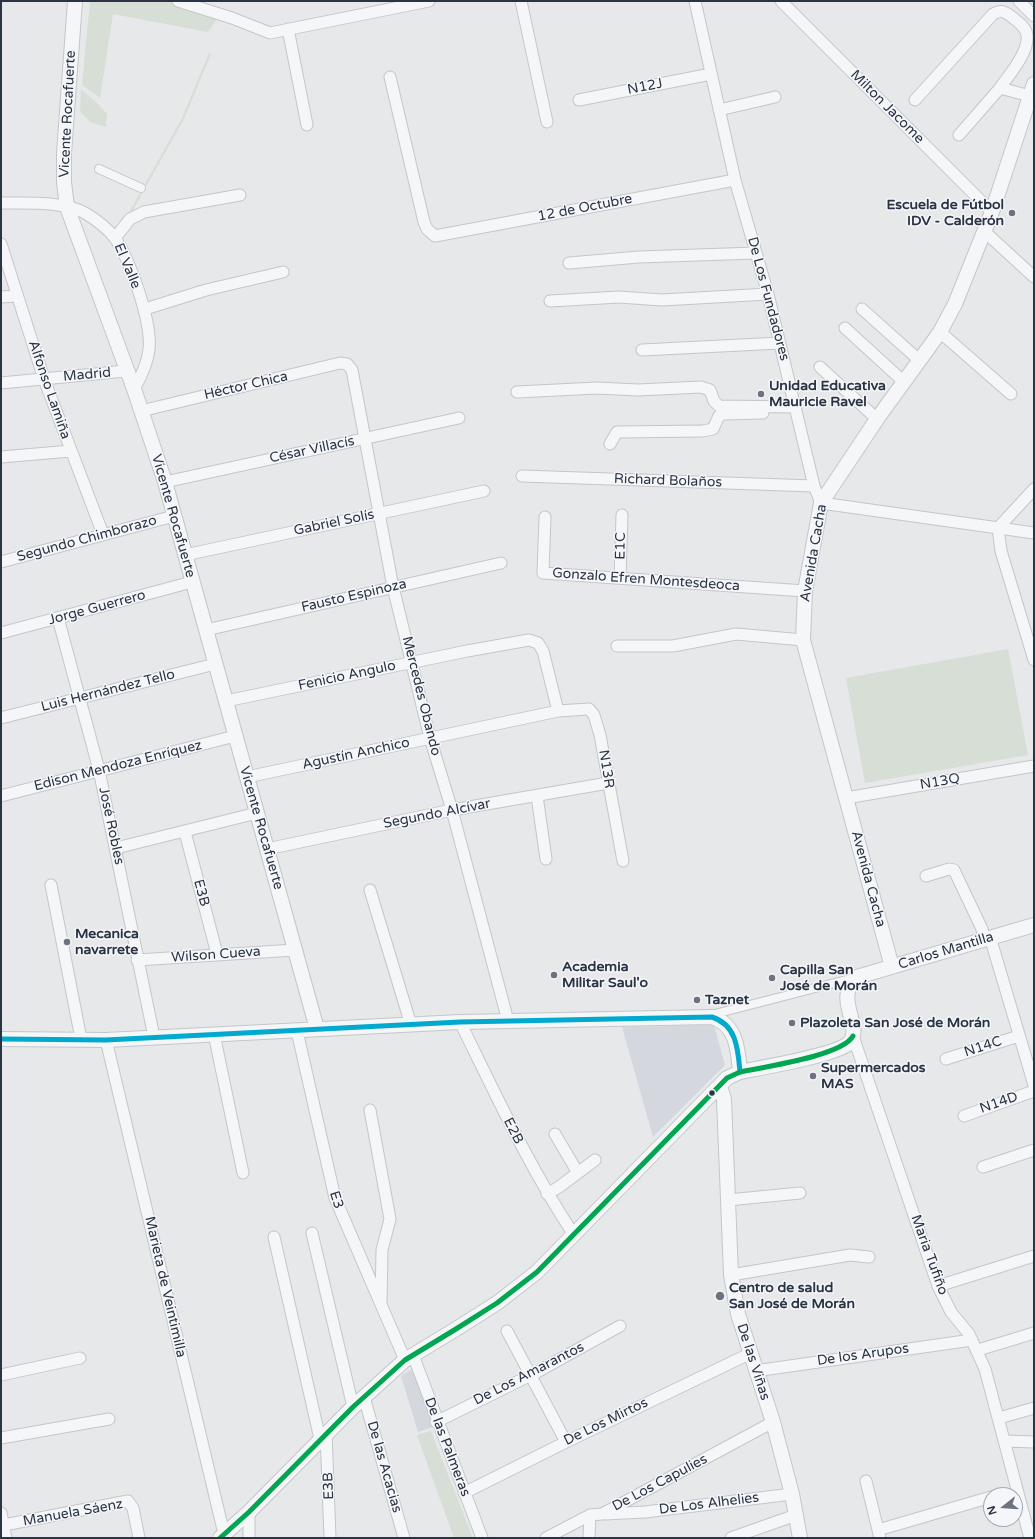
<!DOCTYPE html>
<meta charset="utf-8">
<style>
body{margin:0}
#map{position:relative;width:1035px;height:1539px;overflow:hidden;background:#e6e8ea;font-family:"Varela Round",sans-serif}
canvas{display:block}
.frame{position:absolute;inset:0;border:2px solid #2b3445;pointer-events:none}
.north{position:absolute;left:983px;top:1487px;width:40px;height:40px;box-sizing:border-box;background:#f4f6f9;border:1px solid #a4a8b1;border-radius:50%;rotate:253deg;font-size:11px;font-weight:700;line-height:16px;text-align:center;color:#2b3445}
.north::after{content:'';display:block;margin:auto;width:14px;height:18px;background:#6c737f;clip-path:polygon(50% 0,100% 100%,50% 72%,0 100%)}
</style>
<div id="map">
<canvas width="1035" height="1539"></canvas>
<div class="frame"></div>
<div class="north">N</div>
</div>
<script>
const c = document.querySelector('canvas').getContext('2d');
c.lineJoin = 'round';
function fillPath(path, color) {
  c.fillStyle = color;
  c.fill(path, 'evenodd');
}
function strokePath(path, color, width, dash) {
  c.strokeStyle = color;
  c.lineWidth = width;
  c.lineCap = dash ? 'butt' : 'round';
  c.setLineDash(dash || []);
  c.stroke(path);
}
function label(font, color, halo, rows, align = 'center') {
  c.font = font + ' "Varela Round",sans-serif';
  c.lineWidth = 3;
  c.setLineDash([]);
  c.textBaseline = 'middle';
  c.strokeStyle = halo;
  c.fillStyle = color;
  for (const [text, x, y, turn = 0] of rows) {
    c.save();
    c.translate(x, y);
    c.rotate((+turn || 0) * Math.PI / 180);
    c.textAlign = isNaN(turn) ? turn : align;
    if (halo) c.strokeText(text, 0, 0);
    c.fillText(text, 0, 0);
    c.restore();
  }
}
fillPath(new Path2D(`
 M714,1025L725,1065L653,1137L622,1027Z
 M414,1368L433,1427L418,1432L401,1376Z`), '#d4d7dd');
fillPath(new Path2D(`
 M90,1H186L219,16L208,32L113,14L100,98L82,85Z
 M209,53L211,54L184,119L129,217L127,216L182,118Z
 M81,89L98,104L107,114L106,127L90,122L80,111Z
 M1008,649L1028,755L865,783L846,678Z
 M431,1431L473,1538H454L417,1435Z`), '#d6ded6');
const pedestrian = new Path2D(`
 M99,169L141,188
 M711,1015L854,978`);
const minor = new Path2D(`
 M178,1L232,18L270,33L429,1
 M521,1L547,122
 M695,1L735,180L768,294L814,486L821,503L1034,533
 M781,1L992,212
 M1019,1L1034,16
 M288,29L307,125
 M390,77L424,222L427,229L435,236L735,180
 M579,100L711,74
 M915,100L993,14C1002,9 1005,12 1012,17C1018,22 1027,28 1027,36C1029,52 1009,75 1000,88L1030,96
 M719,110L775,97
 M959,135L1000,88
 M1,203C25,203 64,201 85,213C95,219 108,229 115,238C131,262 152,322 149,350C147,365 141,377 134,389
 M985,232L1034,277
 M115,238L130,219L144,212L240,195
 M1,244L44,379L103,534
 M569,263L639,257L756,253
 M1,297L17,296
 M550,301L619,297L662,300L768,294
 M145,309L206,290L283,272
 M862,309L919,360
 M845,328L904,382
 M940,332L1011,394
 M642,350L780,343
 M820,367L877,419
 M1,383L126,371
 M517,392L597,388L638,390L701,387L710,390L714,401L719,406L796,407
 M141,411L340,363L347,364L352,370L393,587L430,738L452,810L508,1021
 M610,444L617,432L703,431L713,429L719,416L723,414L763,413
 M1,457L71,451
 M522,476L814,486
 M165,482L459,418
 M1034,489L998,528L1001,551L1034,660
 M545,517L543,573L805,591
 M185,555L484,491
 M1,562L174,516
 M620,578L622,515
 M58,618L99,770L154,1037
 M206,630L501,563
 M1,633L192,582
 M617,646H673L736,634L803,640
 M226,701L467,651L529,640L538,643L543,651L558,711
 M1,718L215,664
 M247,777L558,711L589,709L594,715L600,735L623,861
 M1,796L235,736
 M537,796L546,859
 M846,798L1034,766
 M185,832L217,954
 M116,848L257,813
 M267,849L452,810L608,783
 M926,876L949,869L954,870L982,929L984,938
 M51,885L81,1039
 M370,890L411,1025
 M990,937L1034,1085
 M137,960L295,950
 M460,1022C496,1095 529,1167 574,1235
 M297,1031L335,1198L405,1360
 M214,1034L243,1173
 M853,1036L938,1286L951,1312L969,1334L985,1369L1030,1538
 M106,1040L224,1534
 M946,1059L1019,1036
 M370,1110L390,1219L382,1250L381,1303
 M964,1116L1034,1091
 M555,1134L578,1173
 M983,1167L1034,1150
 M547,1194L559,1187L595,1160
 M728,1200L800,1193
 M312,1233L353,1407
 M274,1237L320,1439
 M731,1275L850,1255L869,1257
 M938,1286L1034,1256
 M507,1331L566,1442
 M978,1350L1034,1333
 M413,1355L482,1538
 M755,1371L972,1340
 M1,1375L80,1358
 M364,1397L404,1538
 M999,1418L1034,1408
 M436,1422L537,1372L620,1326
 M326,1433L330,1538
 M1,1438L109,1419
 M1005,1441L1034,1442
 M866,1481L880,1538
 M464,1493L566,1442L749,1354
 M249,1512V1538
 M1,1513L6,1538
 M605,1514L645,1512L792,1494
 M4,1525L128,1501L133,1508L139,1538
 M878,1530L991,1497
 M546,1538L590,1515L602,1514L773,1422
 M589,1538L590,1515
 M731,1538L796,1515`);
const tertiary = new Path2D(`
 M75,1L64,153V182L67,207L134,389L165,482L317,1029
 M892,967L803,640L805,591L821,503L877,419L940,332L955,304L992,212L1034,84
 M1,1039L106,1040L460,1022L712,1017C737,1025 738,1050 740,1072
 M720,1087L724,1099L731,1275L738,1314L773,1422L792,1494L800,1538
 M220,1538L249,1512L353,1407L405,1360L456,1329L497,1303L537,1272L727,1078L740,1072C760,1068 837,1055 849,1043C865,1027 832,999 857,977L1034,925`);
strokePath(pedestrian, '#c4c6c8', 10);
strokePath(minor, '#c4c6c8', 13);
strokePath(tertiary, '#c4c6c8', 16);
strokePath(pedestrian, '#f5f6f7', 8);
strokePath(minor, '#f5f6f7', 11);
strokePath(tertiary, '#f5f6f7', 14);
strokePath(new Path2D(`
 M1,1039L106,1040L460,1022L712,1017C737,1025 738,1050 740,1072`), '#00a9ce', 5);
strokePath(new Path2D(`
 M220,1538L249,1512L353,1407L405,1360L456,1329L497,1303L537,1272L727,1078L740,1072C763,1067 842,1056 853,1036`), '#00a651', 5);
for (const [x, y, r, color] of [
 [1012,213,4,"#6c737f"],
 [761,394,4,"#6c737f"],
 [67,942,4,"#6c737f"],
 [554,975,4,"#6c737f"],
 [772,978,4,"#6c737f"],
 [697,1000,4,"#6c737f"],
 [792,1023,4,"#6c737f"],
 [813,1076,4,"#6c737f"],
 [712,1093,3.5,"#2b3445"],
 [720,1296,5,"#6c737f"]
]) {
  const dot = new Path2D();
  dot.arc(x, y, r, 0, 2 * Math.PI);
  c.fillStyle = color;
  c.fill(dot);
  strokePath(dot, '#f4f6f9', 1.5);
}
label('14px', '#2b3445', '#f4f6f9', [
 ["N12J",645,87,-11],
 ["Milton Jacome",887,107,45],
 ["Vicente Rocafuerte",68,114,-87],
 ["12 de Octubre",585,208,-11],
 ["El Valle",127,266,67],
 ["De Los Fundadores",768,299,75],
 ["Madrid",87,375,-5],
 ["Héctor Chica",246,386,-13],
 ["Alfonso Lamiña",49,390,71],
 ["César Villacís",312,450,-12],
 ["Richard Bolaños",668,481,2],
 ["Vicente Rocafuerte",173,516,74],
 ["Gabriel Solís",334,523,-12],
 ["Segundo Chimborazo",87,539,-15],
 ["E1C",621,546,-89],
 ["Avenida Cacha",814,553,-80],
 ["Gonzalo Efren Montesdeoca",646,580,4],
 ["Fausto Espinoza",354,596,-13],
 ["Jorge Guerrero",97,608,-15],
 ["Fenicio Angulo",347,676,-12],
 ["Luis Hernández Tello",108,691,-14],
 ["Mercedes Obando",421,696,76],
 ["Agustín Anchico",356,754,-12],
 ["Edison Mendoza Enríquez",118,766,-14],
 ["N13R",606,769,81],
 ["N13Q",940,782,-10],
 ["Segundo Alcívar",437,814,-11],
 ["José Robles",111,826,78],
 ["Vicente Rocafuerte",261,828,74],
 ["Avenida Cacha",868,879,75],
 ["E3B",201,893,75],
 ["Carlos Mantilla",946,951,-17],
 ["Wilson Cueva",216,955,-4],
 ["N14C",983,1047,-18],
 ["N14D",999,1103,-19],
 ["E2B",513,1131,63],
 ["E3",336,1200,72],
 ["Maria Tufiño",929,1255,70],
 ["Marieta de Veintimilla",165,1287,77],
 ["De los Arupos",863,1355,-8],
 ["De las Viñas",753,1362,72],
 ["De Los Amarantos",529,1374,-27],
 ["De Los Mirtos",606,1422,-26],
 ["De las Palmeras",447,1447,69],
 ["De las Acacias",384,1467,74],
 ["De Los Capulies",660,1483,-28],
 ["E3B",329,1486,-92],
 ["De Los Alhelies",709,1504,-7],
 ["Manuela Sáenz",73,1513,-10]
]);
label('bold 14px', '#2b3445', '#f4f6f9', [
 ["Escuela de Fútbol",1004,205,"right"],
 ["IDV - Calderón",1004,221,"right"],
 ["Unidad Educativa",769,386],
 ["Mauricie Ravel",769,402],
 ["Mecanica",75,934],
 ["navarrete",75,950],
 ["Academia",562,967],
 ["Militar Saul'o",562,983],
 ["Capilla San",780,970],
 ["José de Morán",780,986],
 ["Taznet",705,1000],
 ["Plazoleta San José de Morán",800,1023],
 ["Supermercados",821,1068],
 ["MAS",821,1084],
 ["Centro de salud",729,1288],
 ["San José de Morán",729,1304]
], 'left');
</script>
